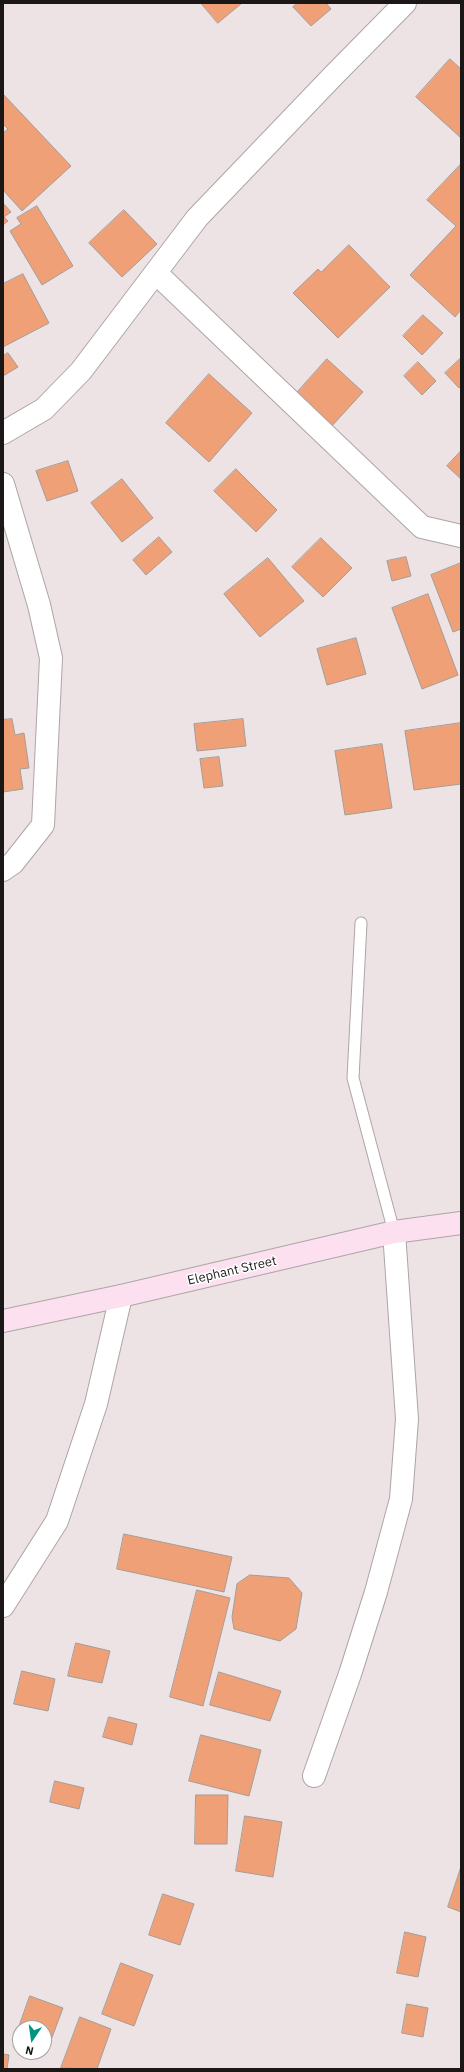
<!DOCTYPE html>
<style>
body{margin:0}
#map{position:relative;width:464px;height:2072px;overflow:hidden;background:#ede3e4;font-family:"IBM Plex Sans",sans-serif}
canvas{display:block}
.frame{position:absolute;inset:0;border:4px solid #1b1717;pointer-events:none}
.north{position:absolute;left:12px;top:2020px;width:40px;height:40px;box-sizing:border-box;background:#fff;border:1px solid #a4a2a2;border-radius:50%;rotate:193deg;font-size:11px;font-weight:700;line-height:16px;text-align:center;color:#1b1717}
.north::after{content:'';display:block;margin:auto;width:14px;height:18px;background:#04937f;clip-path:polygon(50% 0,100% 100%,50% 72%,0 100%)}
</style>
<div id="map">
<canvas width="464" height="2072"></canvas>
<div class="frame"></div>
<div class="north">N</div>
</div>
<script>
const c = document.querySelector('canvas').getContext('2d');
c.lineJoin = 'round';
function fillPath(path, color) {
  c.fillStyle = color;
  c.fill(path, 'evenodd');
}
function strokePath(path, color, width, dash) {
  c.strokeStyle = color;
  c.lineWidth = width;
  c.lineCap = dash ? 'butt' : 'round';
  c.setLineDash(dash || []);
  c.stroke(path);
}
function label(font, color, halo, rows, align = 'center') {
  c.font = font + ' "IBM Plex Sans",sans-serif';
  c.lineWidth = 3;
  c.setLineDash([]);
  c.textBaseline = 'middle';
  c.strokeStyle = halo;
  c.fillStyle = color;
  for (const [text, x, y, turn = 0] of rows) {
    c.save();
    c.translate(x, y);
    c.rotate((+turn || 0) * Math.PI / 180);
    c.textAlign = isNaN(turn) ? turn : align;
    if (halo) c.strokeText(text, 0, 0);
    c.fillText(text, 0, 0);
    c.restore();
  }
}
const building = new Path2D(`
 M201,3H242L218,23Z
 M298,3H326L331,9L311,26L293,7Z
 M450,59L461,69V138L416,97Z
 M3,94L71,166L22,211L3,190V133L8,129L3,124Z
 M461,164V310L455,317L410,275L456,226L427,200Z
 M3,203L11,212L4,217L8,221L3,225Z
 M37,206L73,266L42,285L10,231L21,224L17,218Z
 M124,210L157,244L122,277L89,243Z
 M349,245L390,287L338,338L293,293L318,269L321,272Z
 M23,274L49,323L3,347V284Z
 M423,315L443,333L422,355L403,336Z
 M8,353L18,367L3,376V356Z
 M461,358V386L459,388L445,373Z
 M327,359L363,392L330,428L294,396Z
 M418,362L436,381L422,395L404,376Z
 M209,374L252,413L209,462L166,423Z
 M461,451V479L447,466Z
 M68,461L78,491L47,501L36,471Z
 M236,469L277,510L256,532L214,491Z
 M122,479L153,518L122,542L91,503Z
 M159,537L172,552L146,575L133,560Z
 M321,538L352,568L323,597L292,567Z
 M406,557L411,576L392,581L387,561Z
 M268,558L304,601L260,637L224,594Z
 M461,563V629L453,632L431,575Z
 M428,594L458,675L422,689L392,608Z
 M356,638L366,674L327,685L317,649Z
 M12,719L15,735L24,733L29,768L20,769L23,789L3,792V720Z
 M243,719L246,746L197,751L194,724Z
 M461,723V784L414,790L405,731Z
 M382,744L392,808L345,815L335,751Z
 M219,757L223,786L204,788L200,759Z
 M124,1534L232,1557L224,1592L117,1569Z
 M250,1575L289,1578L302,1593L296,1629L280,1641L234,1629L232,1617L237,1584Z
 M197,1590L230,1598L203,1706L170,1697Z
 M76,1643L110,1651L102,1683L68,1676Z
 M22,1671L55,1679L48,1711L14,1704Z
 M219,1672L281,1691L270,1721L210,1705Z
 M109,1717L137,1724L132,1745L103,1737Z
 M201,1735L261,1750L249,1796L189,1781Z
 M55,1781L84,1788L79,1809L50,1802Z
 M196,1795H228L227,1844H195Z
 M245,1816L282,1822L273,1877L236,1871Z
 M461,1867V1912L448,1907Z
 M163,1894L194,1904L180,1945L149,1935Z
 M405,1932L426,1937L418,1977L397,1973Z
 M121,1963L153,1975L134,2026L102,2014Z
 M30,1996L63,2008L51,2040L44,2037V2028L19,2027Z
 M407,2004L428,2008L423,2037L402,2033Z
 M80,2017L111,2029L97,2069L61,2068Z
 M3,2054L9,2055L7,2069H3Z`);
fillPath(building, '#efa076');
strokePath(building, '#a49c98', 1);
const service = new Path2D(`
 M361,923L353,1078L394,1232`);
const minor = new Path2D(`
 M156,273L422,527L461,536
 M3,433L44,409L81,371L197,218L334,75L405,3
 M3,484L39,605L51,658L43,825L13,863L3,870
 M3,1606L57,1521L96,1404L121,1296
 M314,1776L350,1674L376,1592L401,1499L407,1419L394,1232`);
const secondary = new Path2D(`
 M3,1321L121,1296L394,1232L461,1223`);
strokePath(service, '#aea5a5', 13);
strokePath(minor, '#aea5a5', 24);
strokePath(secondary, '#aea5a5', 24);
strokePath(service, '#fff', 11);
strokePath(minor, '#fff', 22);
strokePath(secondary, '#fce0f0', 22);
label('13px', '#1b1717', '#fff', [
 ["Elephant Street",232,1271,-13]
]);
</script>
